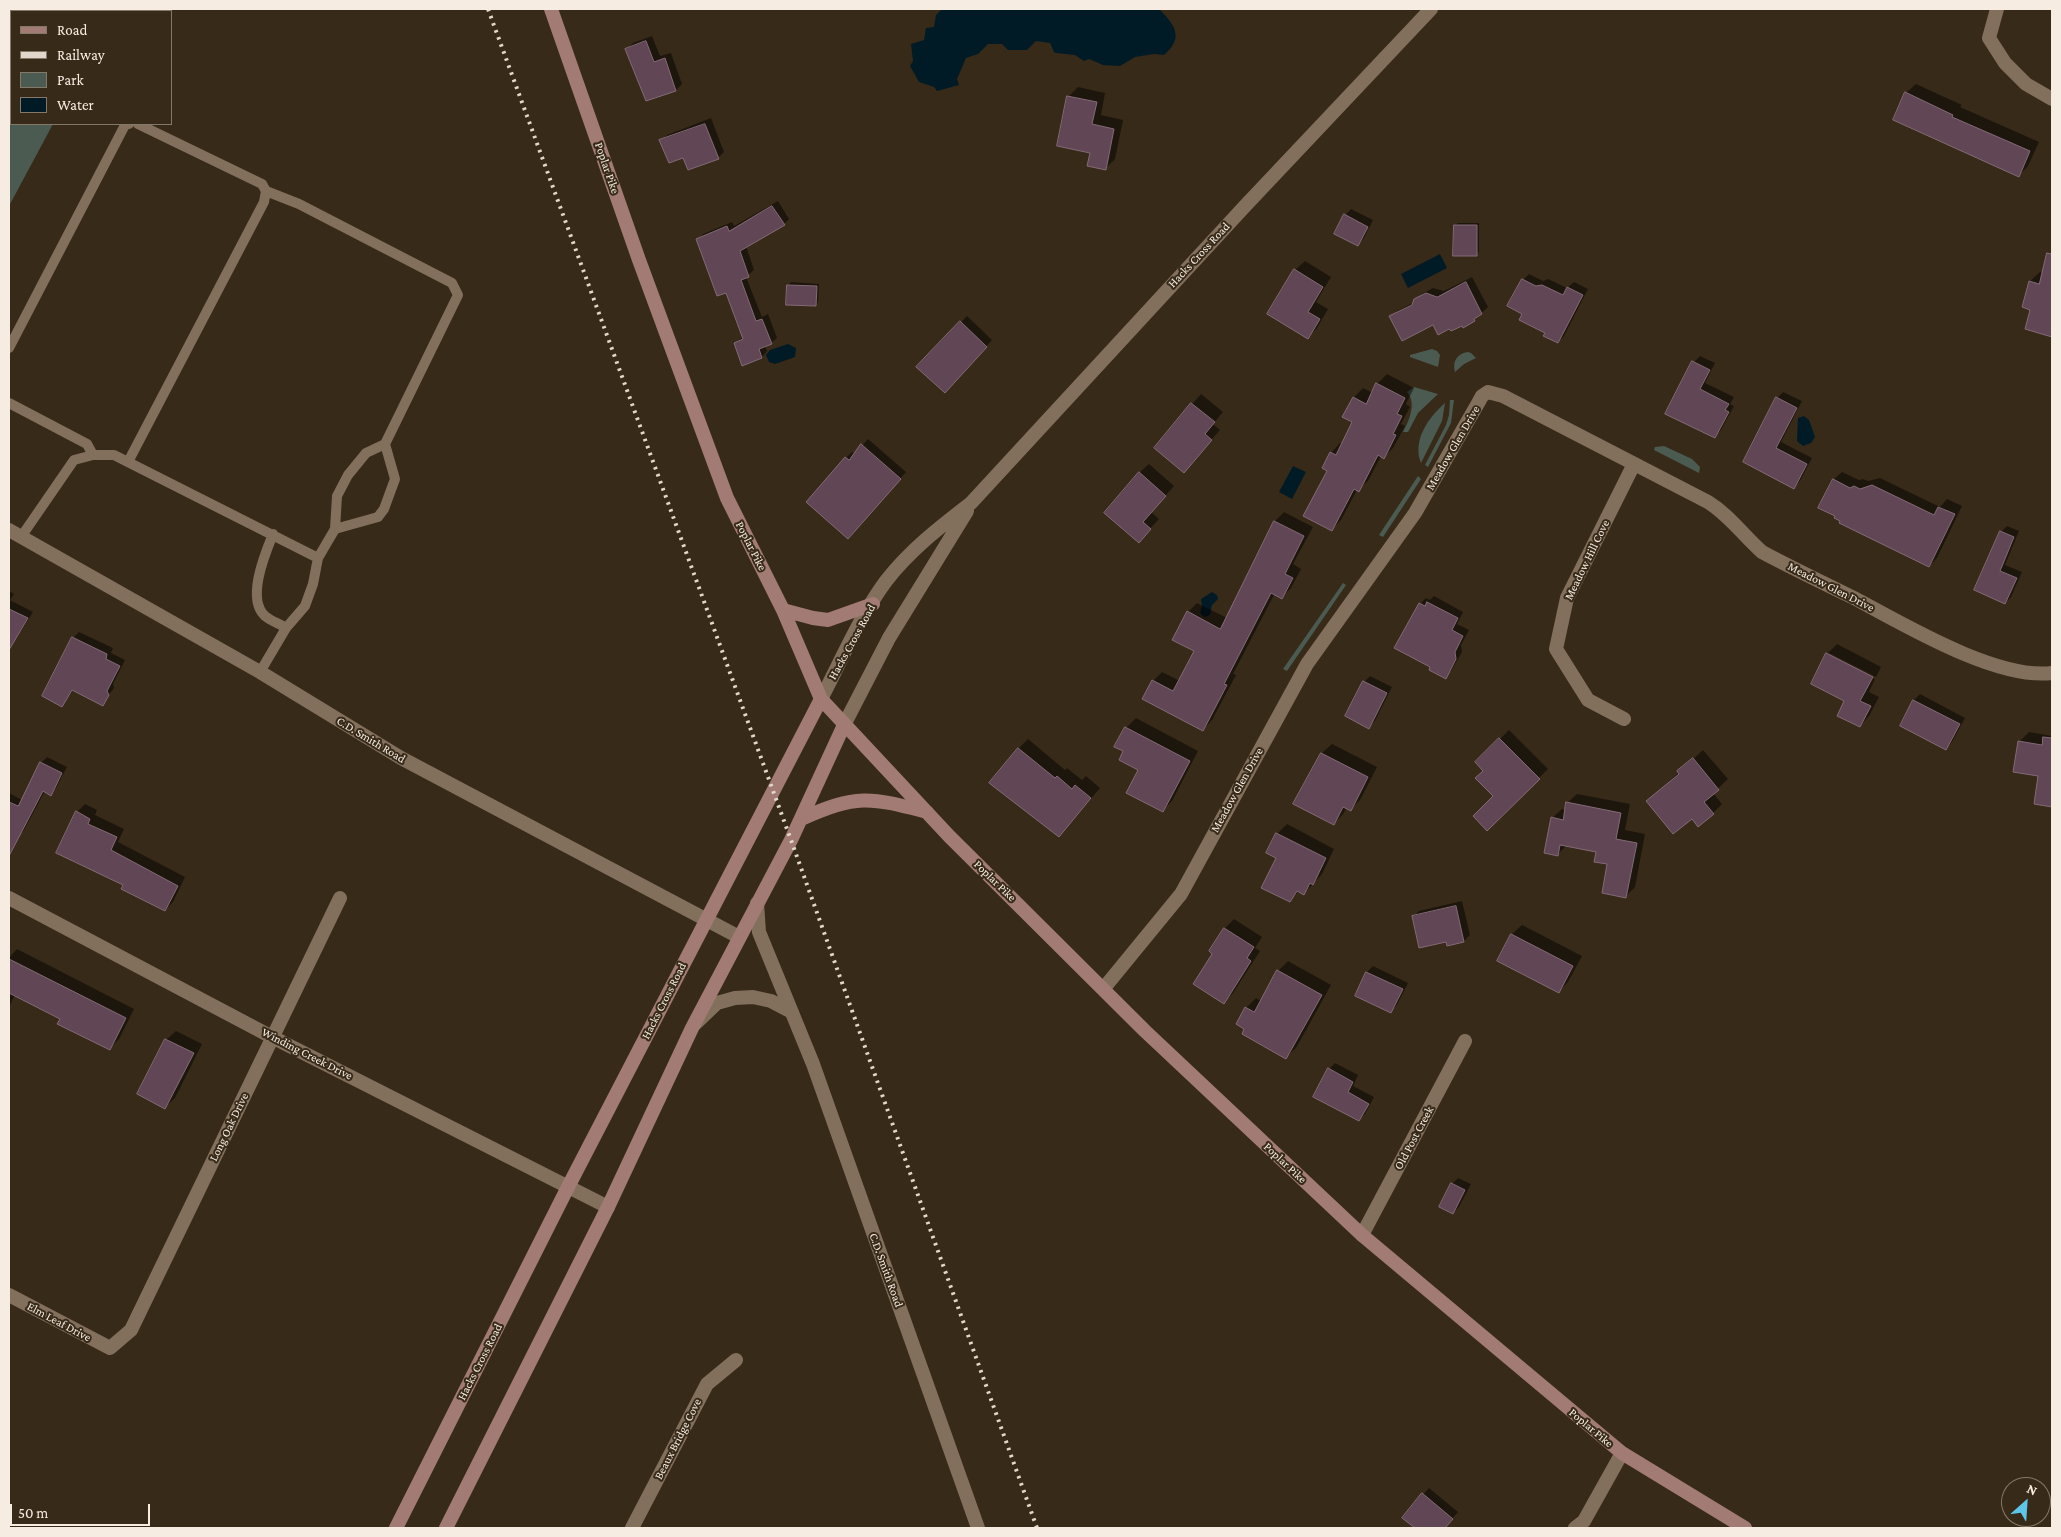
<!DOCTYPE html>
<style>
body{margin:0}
#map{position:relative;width:2061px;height:1537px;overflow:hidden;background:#382a18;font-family:"Crimson Pro",serif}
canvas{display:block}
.frame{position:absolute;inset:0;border:10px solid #f6ece1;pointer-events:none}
.legend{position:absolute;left:10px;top:10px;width:162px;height:115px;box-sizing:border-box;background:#382a18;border:1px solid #847868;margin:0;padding:6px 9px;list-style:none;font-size:15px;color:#f6ece1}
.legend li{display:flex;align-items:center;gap:10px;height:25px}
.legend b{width:25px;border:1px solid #847868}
.north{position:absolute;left:2001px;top:1477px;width:50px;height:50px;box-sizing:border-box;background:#382a18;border:1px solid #847868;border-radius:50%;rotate:26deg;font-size:14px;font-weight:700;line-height:20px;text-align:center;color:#f6ece1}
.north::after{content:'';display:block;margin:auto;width:18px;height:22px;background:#5cc7e8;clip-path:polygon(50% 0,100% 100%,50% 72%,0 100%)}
.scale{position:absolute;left:10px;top:1504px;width:140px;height:22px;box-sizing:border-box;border:2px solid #f6ece1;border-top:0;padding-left:6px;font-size:15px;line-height:18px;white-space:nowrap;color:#f6ece1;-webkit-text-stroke:4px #382a18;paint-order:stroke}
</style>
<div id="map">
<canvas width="2061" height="1537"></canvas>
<div class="frame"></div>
<ul class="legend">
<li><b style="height:6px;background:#a27b75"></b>Road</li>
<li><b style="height:6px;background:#e1d7cb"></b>Railway</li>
<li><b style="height:14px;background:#4b5b52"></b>Park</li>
<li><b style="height:14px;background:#001b26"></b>Water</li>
</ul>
<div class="north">N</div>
<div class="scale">50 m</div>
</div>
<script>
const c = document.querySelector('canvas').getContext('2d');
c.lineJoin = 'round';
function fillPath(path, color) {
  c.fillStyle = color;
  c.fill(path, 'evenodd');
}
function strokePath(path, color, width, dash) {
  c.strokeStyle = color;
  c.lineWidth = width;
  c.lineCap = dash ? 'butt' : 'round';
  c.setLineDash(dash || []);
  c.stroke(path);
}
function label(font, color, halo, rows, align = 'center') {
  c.font = font + ' "Crimson Pro",serif';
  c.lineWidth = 4;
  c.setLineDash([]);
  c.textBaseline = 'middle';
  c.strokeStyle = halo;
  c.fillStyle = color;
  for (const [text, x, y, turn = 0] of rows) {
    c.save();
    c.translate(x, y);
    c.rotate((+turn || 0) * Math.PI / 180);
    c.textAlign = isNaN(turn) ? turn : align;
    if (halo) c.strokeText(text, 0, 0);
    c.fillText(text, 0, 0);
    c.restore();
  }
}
fillPath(new Path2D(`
 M9,9H116L114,11H11V124H53L9,206Z
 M1432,349L1437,351L1440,355L1438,367L1410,357V355Z
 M1468,352L1471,353L1476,358L1464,364L1455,372C1452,362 1457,353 1468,352Z
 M1414,387L1438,394L1418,413L1408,432H1403C1409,421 1417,403 1407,392Z
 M1450,400H1454L1451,423L1428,467L1425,465L1446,425L1449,415Z
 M1445,403L1442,421L1421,463C1412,440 1429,417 1445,403Z
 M1664,446L1692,459L1700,467L1699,473L1654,450L1655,447Z
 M1418,476L1421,479L1383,537L1379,535Z
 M1343,583L1346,585L1287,671L1283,669Z`), '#4b5b52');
fillPath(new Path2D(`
 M942,9H1159C1174,24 1185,37 1164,55L1154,54L1135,57L1120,66L1103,65L1089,59L1084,61L1075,55L1056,53L1054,52L1050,43L1036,41L1027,50H1008L1002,44H988L978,54L966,58L957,79L959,85L937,91L934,87L919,82L910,66L913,61L911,44L924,40L926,28L934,27L936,15Z
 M1440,254L1447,268L1408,288L1401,274Z
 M788,344L796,348L795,357L775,364L769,362L766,355L770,350Z
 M1804,416L1809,420L1815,437L1811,443L1803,446L1797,441L1798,418Z
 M1293,466L1306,472L1292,499L1279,492Z
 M1212,592L1217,595L1218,599L1212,605L1210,615L1204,617L1200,613L1202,606L1201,599Z`), '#001b26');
fillPath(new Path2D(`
 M652,36L660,56L671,53L682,84L676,90L646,100L627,49L633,43Z
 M1916,84L1962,105L1960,107L2039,142L2028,166L2019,175L1906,93Z
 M1078,87L1105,93L1101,115L1123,120L1115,159L1105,169L1091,152L1068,97Z
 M711,118L724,152L718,158L683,156L661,141L667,135Z
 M778,201L789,219L784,224L746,246L754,270L746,277L762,317L768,314L777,338L771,343L765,346L767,351L762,357L743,364L735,343L743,337L727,291L698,240L703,234L732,222L734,226Z
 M1351,209L1373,220L1364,238L1358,244L1345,215Z
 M1458,223H1479V252L1476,255L1455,225Z
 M2052,259V336L2027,329L2032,309L2030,281L2040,272L2043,273L2045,267Z
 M1305,261L1331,277L1316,302L1328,309L1317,328L1308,337L1295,270Z
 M1529,274L1543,281L1548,279L1567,288L1574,282L1588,289L1564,336L1558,342L1524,314L1523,280Z
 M1472,277L1488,307L1474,320L1433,323L1391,317L1397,311L1415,302L1422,294L1433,288L1444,291Z
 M791,282L819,284L818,302L816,305L788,285Z
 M967,316L992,340L951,386L918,367Z
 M1700,356L1715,363L1705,383L1734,397L1730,404L1734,406L1721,430L1715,436L1667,413L1694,362Z
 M1387,374L1414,388L1406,404L1410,407L1401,424L1405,426L1393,448L1384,457L1381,456L1368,481L1357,490L1341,520L1332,529L1328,470L1331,453L1340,443L1342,444L1354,422V397L1363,388L1373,393L1377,384Z
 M1783,392L1802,401L1781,442L1812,458L1800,481L1794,487L1744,461L1777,398Z
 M1201,394L1223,412L1213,424L1220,430L1184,471L1155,447Z
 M868,439L906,472L853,531L807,501L846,458L852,452L855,454Z
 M1149,464L1174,486L1151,512L1159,519L1138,541L1139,473Z
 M1842,472L1859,480L1863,479L1868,481L1880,478L1940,507L1947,499L1962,506L1937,558L1929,566L1820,507L1834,479Z
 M1284,512L1313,527L1293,564L1301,569L1291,588L1282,597L1275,593L1233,674L1236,675L1212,720L1203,730L1153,681L1162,672L1180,681L1196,651L1188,612L1197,603L1227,618L1275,521Z
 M2007,526L2019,531L2005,565L2022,572L2011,597L2005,603L1975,590L2001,532Z
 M9,591L14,594L10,600L33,612L21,631L15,637L9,634Z
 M1434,596L1463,612L1457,624L1469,630L1461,645L1462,652L1451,671L1445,677L1420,604L1426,598L1430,600Z
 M79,632L113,648L111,653L125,660L113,684L114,688L102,704L74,689L62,705L73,638Z
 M1837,644L1881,667L1876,677L1829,653V656L1875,679L1869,692L1879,697L1869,716L1860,726L1846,700L1813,683L1827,654Z
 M1370,676L1392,687L1375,721L1369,727L1364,682Z
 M1920,694L1965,718L1952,742L1946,748L1901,725L1914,700Z
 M1136,718L1198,751L1172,801L1162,811L1140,769L1125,751L1126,728Z
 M1509,730L1548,769L1487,829L1495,796L1485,770L1477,762Z
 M2029,732L2052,736V806L2035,803L2039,775L2019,742Z
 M1028,739L1065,770L1067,768L1082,780L1086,776L1100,788L1059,836L1018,749Z
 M1332,744L1377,767L1360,800L1351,809L1347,807L1343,814L1334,824L1295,804L1322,753Z
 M1703,750L1728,779L1713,793L1722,804L1713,813L1692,817L1648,801Z
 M47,757L67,767L56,788L50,794L45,791L24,830L18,837L9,832V793L22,800L41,763Z
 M1577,794L1630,804L1625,830L1645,834L1635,887L1626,896L1608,863L1597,851L1567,845L1558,854L1552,818L1562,809L1566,810L1567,803Z
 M85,804L97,810L95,815L124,829L118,842L185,877L173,902L165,910L125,884L77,812Z
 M1287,824L1334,849L1322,874L1313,884L1303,894L1299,891L1289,901L1278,857L1268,852L1277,834Z
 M1462,901L1470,935L1464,941H1447L1413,917L1419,911Z
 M1234,919L1262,937L1255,948L1260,951L1233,993L1224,1002L1214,953L1225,928Z
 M1522,925L1582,956L1568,982L1559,991L1499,960L1512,934Z
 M17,949L134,1009L119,1039L110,1048L62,1018L15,995L9,1007V958Z
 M1288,961L1331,985L1296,1048L1286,1057L1238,1024L1246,1008L1256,998L1261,1001L1278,971Z
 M1373,966L1408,983L1397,1005L1391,1011L1357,995L1367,972Z
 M176,1031L202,1044L175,1098L165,1107L166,1040Z
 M1335,1063L1358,1075L1353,1086L1374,1097L1365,1114L1359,1120L1329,1069Z
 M1458,1178L1471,1184L1459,1207L1453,1213L1441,1206L1452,1184Z
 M1429,1488L1458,1512L1444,1528H1416L1403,1517Z`), '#0007');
const building = new Path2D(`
 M646,41L654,62L665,58L676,91L646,101L625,49Z
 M1905,92L1953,115L1952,117L2030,151L2019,177L1893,120Z
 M1067,96L1097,102L1092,124L1114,129L1106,170L1087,166L1090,153L1057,146Z
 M705,124L719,159L688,170L683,158L669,163L659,140Z
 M772,206L785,225L740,251L749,277L741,280L756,321L762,319L772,344L759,349L762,358L742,366L734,343L743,339L726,293L717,296L696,239L727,226L729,231Z
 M1344,214L1368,227L1358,246L1334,234Z
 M1454,225H1477V256H1453Z
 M2047,253L2052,254V337L2025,329L2030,310L2022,307L2029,281L2039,284Z
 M1294,269L1323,287L1308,312L1320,319L1308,339L1267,314Z
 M1522,279L1536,286L1542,285L1563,295L1567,287L1583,295L1558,343L1543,336L1545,333L1519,320L1522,314L1507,306Z
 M1466,282L1482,314L1474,319L1475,321L1463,328L1462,326L1451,331L1449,329L1438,335L1433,325L1402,341L1389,316L1412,305L1414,299L1426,293L1437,297Z
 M787,285L817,286L816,306L786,305Z
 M960,321L987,347L945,393L916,367Z
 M1692,361L1710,370L1700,389L1729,404L1725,410L1729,412L1715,438L1665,414Z
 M1376,383L1405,398L1397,414L1402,416L1393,434L1396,435L1384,459L1378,455L1359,492L1354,489L1332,531L1303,516L1327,471L1322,468L1330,452L1336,455L1352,422L1342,417L1353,397L1366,404Z
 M1776,397L1797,408L1776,448L1807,464L1794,489L1743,462Z
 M1191,403L1215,422L1205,434L1212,440L1184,473L1154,448Z
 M861,444L901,479L848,539L806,502L845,457L849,460Z
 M1139,472L1166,496L1143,522L1151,529L1139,543L1104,513Z
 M1833,479L1850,488L1854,486L1860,489L1872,485L1934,515L1938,507L1955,514L1929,567L1839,523L1840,521L1834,518L1835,516L1818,508Z
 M1274,521L1304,536L1285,574L1293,578L1282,599L1271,593L1224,684L1227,685L1203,731L1142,699L1152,680L1173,691L1194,651L1172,640L1187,611L1220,629Z
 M2000,531L2014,537L2000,571L2017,578L2005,604L1974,590Z
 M1427,602L1458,618L1452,630L1463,636L1455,652L1456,659L1446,679L1429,670L1430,667L1394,648L1419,603L1425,606Z
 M9,609L28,618L9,650Z
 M72,637L107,654L106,659L120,666L107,691L109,695L103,706L72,690L62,707L42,696Z
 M1826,653L1873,677L1860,701L1871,706L1860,727L1837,716L1844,701L1811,684Z
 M1363,681L1387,693L1369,729L1345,716Z
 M1913,700L1960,724L1946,750L1900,726Z
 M1125,727L1190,761L1163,812L1126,793L1138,770L1119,760L1123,751L1114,747Z
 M2043,737L2052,738V807L2034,804L2038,776L2013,772L2018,741L2042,745Z
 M1499,738L1540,779L1487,831L1473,816L1493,796L1475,778L1483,771L1475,762Z
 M1018,748L1055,778L1057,776L1072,789L1075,785L1091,798L1059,837L989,783Z
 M1321,753L1368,777L1351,811L1343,807L1334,825L1293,804Z
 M1693,758L1719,790L1704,802L1714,814L1698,827L1692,819L1673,834L1646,801L1679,774L1677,771Z
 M40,762L62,773L51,796L43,791L9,856V802L18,806Z
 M1566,802L1621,813L1616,839L1637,843L1626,898L1602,893L1607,864L1594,862L1596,852L1560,845L1558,856L1544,853L1551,817L1563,820Z
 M76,811L90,819L88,824L117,837L111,850L178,886L165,911L121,889L123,885L56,853Z
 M1276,833L1326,858L1313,885L1310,883L1304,895L1297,891L1290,902L1261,888L1276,858L1266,853Z
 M1456,906L1464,942L1447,946L1446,942L1419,948L1412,916Z
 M1224,928L1254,947L1247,958L1251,961L1224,1004L1193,984L1212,954L1209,951Z
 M1511,934L1573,966L1559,993L1497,961Z
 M9,959L126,1018L110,1050L57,1024L60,1019L9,993Z
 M1277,970L1322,995L1286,1059L1242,1034L1244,1029L1236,1024L1245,1007L1254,1012Z
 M1366,972L1403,989L1391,1013L1355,996Z
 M165,1039L194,1053L165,1109L137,1094Z
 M1328,1068L1353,1082L1348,1092L1369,1104L1359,1121L1313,1097Z
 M1451,1183L1465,1190L1453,1214L1439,1207Z
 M1422,1493L1453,1519L1445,1528H1415L1402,1518Z`);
fillPath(building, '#614755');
strokePath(building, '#836a77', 1);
strokePath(new Path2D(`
 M266,191L299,204L452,283L458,295L385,444L366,453L348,475L337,496L335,529L318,558
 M9,348L125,125L129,124
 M9,403L87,444L93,455
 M128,462L264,202L266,191L262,184L138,124
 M335,529L378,517L384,509L395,479L385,444
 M273,534C265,554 246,599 265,616C271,621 280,624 286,628
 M21,537L74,460L93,455H114L318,558L313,584L305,606L286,628L260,672`), '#82705d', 10);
strokePath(new Path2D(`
 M9,530L260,672L401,758L739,937
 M1624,719L1588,700L1556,649L1567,598L1634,464
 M9,898L272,1037L608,1207
 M757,903L759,932L813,1064L978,1528
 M1104,988L1181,894L1307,664L1415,513L1477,405L1482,396L1488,392L1503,396L1708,502C1729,515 1743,535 1762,552C1792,568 1823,583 1854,598C1903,624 1996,680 2052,673
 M695,1024L717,1003L735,998L753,997L771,1001L792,1012
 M1362,1235L1465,1041
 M9,1295L110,1348L131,1330L340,898
 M632,1528L707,1384L736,1360
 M1575,1528L1584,1521L1622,1453`), '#82705d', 14);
strokePath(new Path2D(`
 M1997,9L1989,38L2005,63L2026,84L2052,99
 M821,699C841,661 860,616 886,581C910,550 940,527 971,503L1245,206L1431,9
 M844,725L889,638L967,511`), '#82705d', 14);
strokePath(new Path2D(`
 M551,9L639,260L727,498L783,610L821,699L949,836L1145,1031L1362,1235L1622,1453L1745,1528
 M783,610L813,618L828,620L873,604
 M801,819C857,794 869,797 927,812
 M396,1528L568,1187L821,699
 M446,1528L608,1207L692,1028L791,840L844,725`), '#a27b75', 14);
strokePath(new Path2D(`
 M488,9L791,840L1037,1528`), '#e1d7cb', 4, [2.5, 5]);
label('12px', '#f6ece1', '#382a18', [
 ["Poplar Pike",607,168,71],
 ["Hacks Cross Road",1199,255,-47],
 ["Meadow Glen Drive",1453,448,-60],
 ["Poplar Pike",751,546,63],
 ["Meadow Hill Cove",1587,560,-64],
 ["Meadow Glen Drive",1831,587,27],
 ["Hacks Cross Road",852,642,-61],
 ["C.D. Smith Road",371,740,31],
 ["Meadow Glen Drive",1237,790,-61],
 ["Poplar Pike",995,881,44],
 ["Hacks Cross Road",664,1001,-63],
 ["Winding Creek Drive",307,1054,27],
 ["Long Oak Drive",229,1127,-64],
 ["Old Post Creek",1414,1138,-62],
 ["Poplar Pike",1285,1163,43],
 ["C.D. Smith Road",886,1270,70],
 ["Elm Leaf Drive",59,1322,28],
 ["Hacks Cross Road",480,1362,-63],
 ["Poplar Pike",1591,1428,40],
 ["Beaux Bridge Cove",678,1439,-63]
]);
</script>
